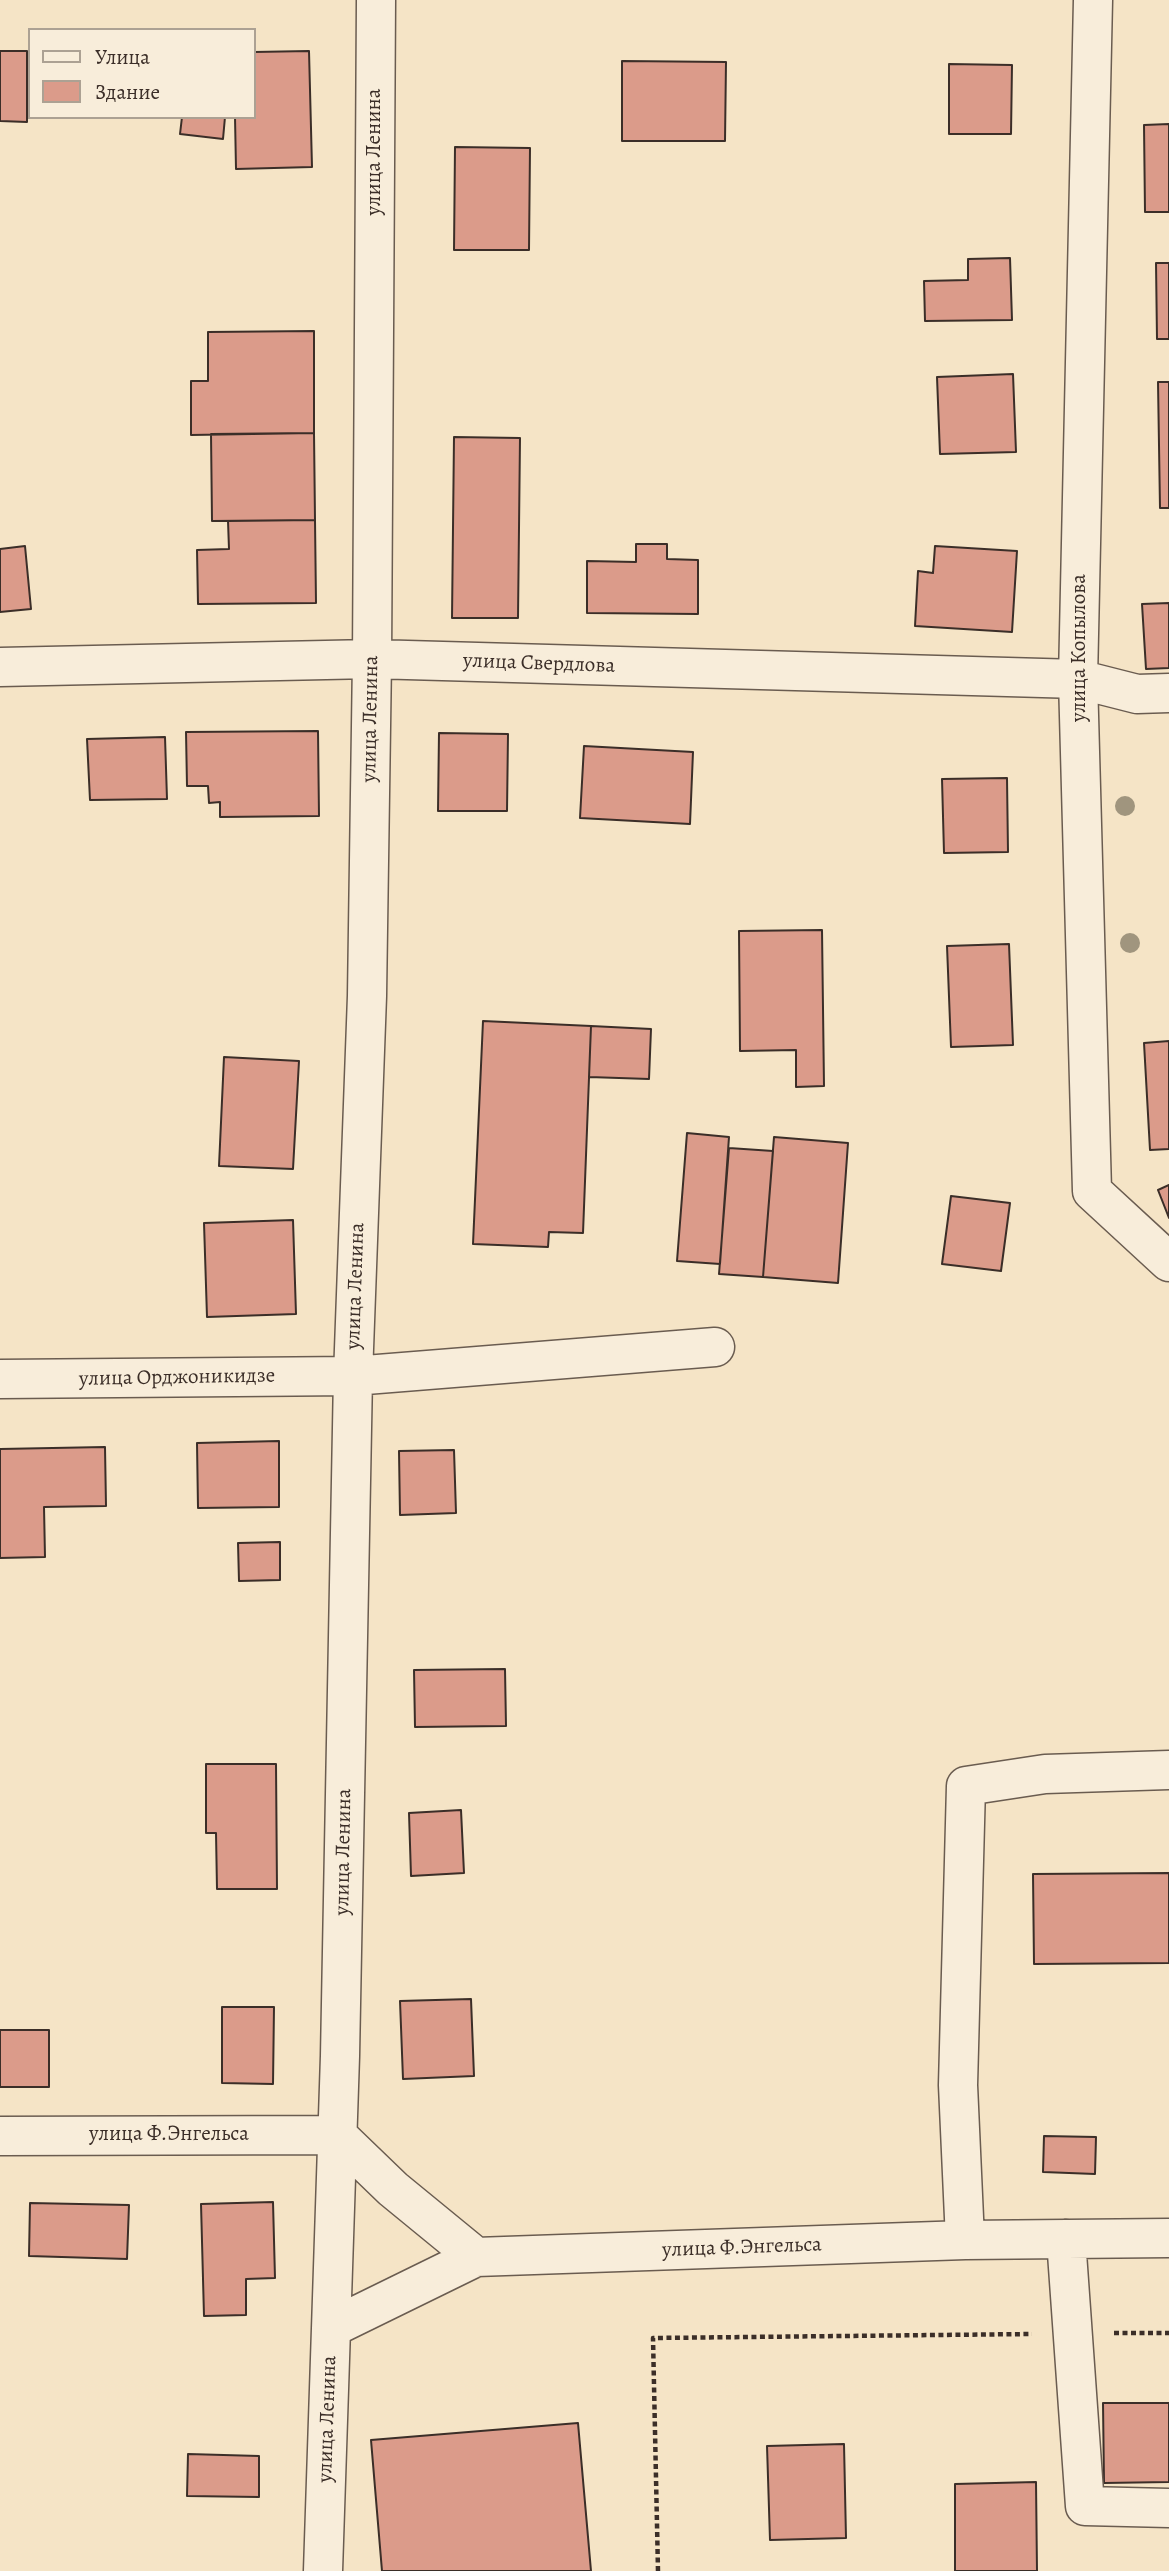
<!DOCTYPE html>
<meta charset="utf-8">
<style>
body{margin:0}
#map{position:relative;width:1169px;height:2571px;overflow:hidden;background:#f5e4c6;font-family:Alegreya,serif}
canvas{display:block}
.legend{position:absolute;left:28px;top:28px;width:228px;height:91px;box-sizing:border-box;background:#f8edda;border:2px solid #aca193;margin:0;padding:9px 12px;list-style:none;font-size:21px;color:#3b2e28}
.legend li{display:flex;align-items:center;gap:14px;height:35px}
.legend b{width:35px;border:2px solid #aca193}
</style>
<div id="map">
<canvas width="1169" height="2571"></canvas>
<ul class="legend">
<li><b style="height:9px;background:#f8edda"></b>Улица</li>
<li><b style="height:19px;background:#db9b8a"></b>Здание</li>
</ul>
</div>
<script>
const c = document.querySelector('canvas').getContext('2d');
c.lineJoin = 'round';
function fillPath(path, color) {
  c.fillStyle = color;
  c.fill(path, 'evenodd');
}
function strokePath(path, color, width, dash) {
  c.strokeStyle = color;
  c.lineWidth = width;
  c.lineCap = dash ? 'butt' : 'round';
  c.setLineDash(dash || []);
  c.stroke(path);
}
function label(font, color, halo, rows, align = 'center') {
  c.font = font + ' Alegreya,serif';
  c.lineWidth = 5;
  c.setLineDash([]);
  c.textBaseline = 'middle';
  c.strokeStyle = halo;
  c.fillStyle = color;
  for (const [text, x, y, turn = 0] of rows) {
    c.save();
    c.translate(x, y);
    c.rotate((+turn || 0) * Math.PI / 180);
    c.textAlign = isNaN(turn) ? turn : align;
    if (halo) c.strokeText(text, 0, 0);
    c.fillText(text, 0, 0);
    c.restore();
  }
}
const building = new Path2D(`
 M0,51H27V122L0,121Z
 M309,51L312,167L236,169L235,117H254V52Z
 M622,61L726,62L725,141H622Z
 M949,64L1012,65L1011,134H949Z
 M182,117H225L223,139L180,134Z
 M1169,124V212H1145L1144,125Z
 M455,147L530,148L529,250H454Z
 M1010,258L1012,320L925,321L924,281L968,280V259Z
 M1156,263H1169V339H1157Z
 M314,331V433L191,435V381H208V332Z
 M1013,374L1016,452L940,454L937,377Z
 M1158,382H1169V508H1160Z
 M314,433L315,520L212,521L211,434Z
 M454,437L520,438L518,618H452Z
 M315,520L316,603L198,604L197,550L229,549L228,521Z
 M636,544H667V559L698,560V614L587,613V561L636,562Z
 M25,546L31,609L0,612V549Z
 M935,546L1017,551L1012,632L915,626L918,571L933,573Z
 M1169,603V668L1146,669L1142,604Z
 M318,731L319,816L220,817V802L209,803L208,786H187L186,732Z
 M439,733L508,734L507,811H438Z
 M165,737L167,799L90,800L87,739Z
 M584,746L693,752L690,824L580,818Z
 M1007,778L1008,852L944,853L942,779Z
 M822,930L824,1086L796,1087V1050L740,1051L739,931Z
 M1009,944L1013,1045L951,1047L947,946Z
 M483,1021L591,1026L583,1233L549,1232L548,1247L473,1244Z
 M591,1026L651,1029L649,1079L589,1077Z
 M1169,1041V1149L1150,1150L1144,1043Z
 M224,1057L299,1061L293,1169L219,1166Z
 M687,1133L729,1137L720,1264L677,1261Z
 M774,1137L848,1143L838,1283L763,1277Z
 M729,1148L773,1151L763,1277L719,1274Z
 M1169,1185V1218L1158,1190Z
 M951,1196L1010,1203L1001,1271L942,1264Z
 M293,1220L296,1314L207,1317L204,1223Z
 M279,1441V1507L198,1508L197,1443Z
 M105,1447L106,1506L44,1507L45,1557L0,1558V1449Z
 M454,1450L456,1513L400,1515L399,1451Z
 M280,1542V1580L239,1581L238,1543Z
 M505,1669L506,1726L415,1727L414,1670Z
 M206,1764H276L277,1889H217L216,1833H206Z
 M461,1810L464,1873L411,1876L409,1813Z
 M1169,1873V1963L1034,1964L1033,1874Z
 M471,1999L474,2076L403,2079L400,2001Z
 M222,2007H274L273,2084L222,2083Z
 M0,2030H49V2087H0Z
 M1044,2136L1096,2137L1095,2174L1043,2172Z
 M273,2202L275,2278L246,2279V2315L204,2316L201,2204Z
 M30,2203L129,2205L127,2259L29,2256Z
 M1103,2403H1169V2482L1104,2483Z
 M578,2423L591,2571H382L371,2440Z
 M844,2444L846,2538L770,2540L767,2446Z
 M188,2454L259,2456V2497L187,2496Z
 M1036,2482L1037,2571H955V2484Z`);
fillPath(building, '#db9b8a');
strokePath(building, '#3b2e28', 2);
const minor = new Path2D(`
 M1093,0L1078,679L1092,1191L1169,1262
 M0,667L372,659L1078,679L1137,694L1169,693
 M0,1379L353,1376L715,1347
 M0,2136L337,2135L393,2189L476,2257
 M1066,2239L1085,2506L1169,2508
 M965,2240L958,2085L966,1786L1045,1774L1169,1770
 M331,2328L476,2257L965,2240L1169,2238
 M323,2571L340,2056L353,1376L367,996L372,659L376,0`);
strokePath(minor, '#6a5c50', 41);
strokePath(new Path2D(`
 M1114,2333H1169
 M658,2571L653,2338L1032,2334`), '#3b2e28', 4.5, [5, 3.5]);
strokePath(minor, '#f8edda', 38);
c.fillStyle = '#a0957e';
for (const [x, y] of [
 [1125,806],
 [1130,943]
]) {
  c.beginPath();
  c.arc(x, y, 10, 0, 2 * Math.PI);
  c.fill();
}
label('21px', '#3b2e28', '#f8edda', [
 ["улица Ленина",375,152,-90],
 ["улица Копылова",1080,648,-90],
 ["улица Свердлова",539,664,2],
 ["улица Ленина",371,719,-89],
 ["улица Ленина",356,1286,-88],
 ["улица Орджоникидзе",177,1378,-1],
 ["улица Ленина",344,1852,-89],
 ["улица Ф.Энгельса",169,2135],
 ["улица Ф.Энгельса",742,2248,-2],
 ["улица Ленина",328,2419,-88]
]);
</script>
